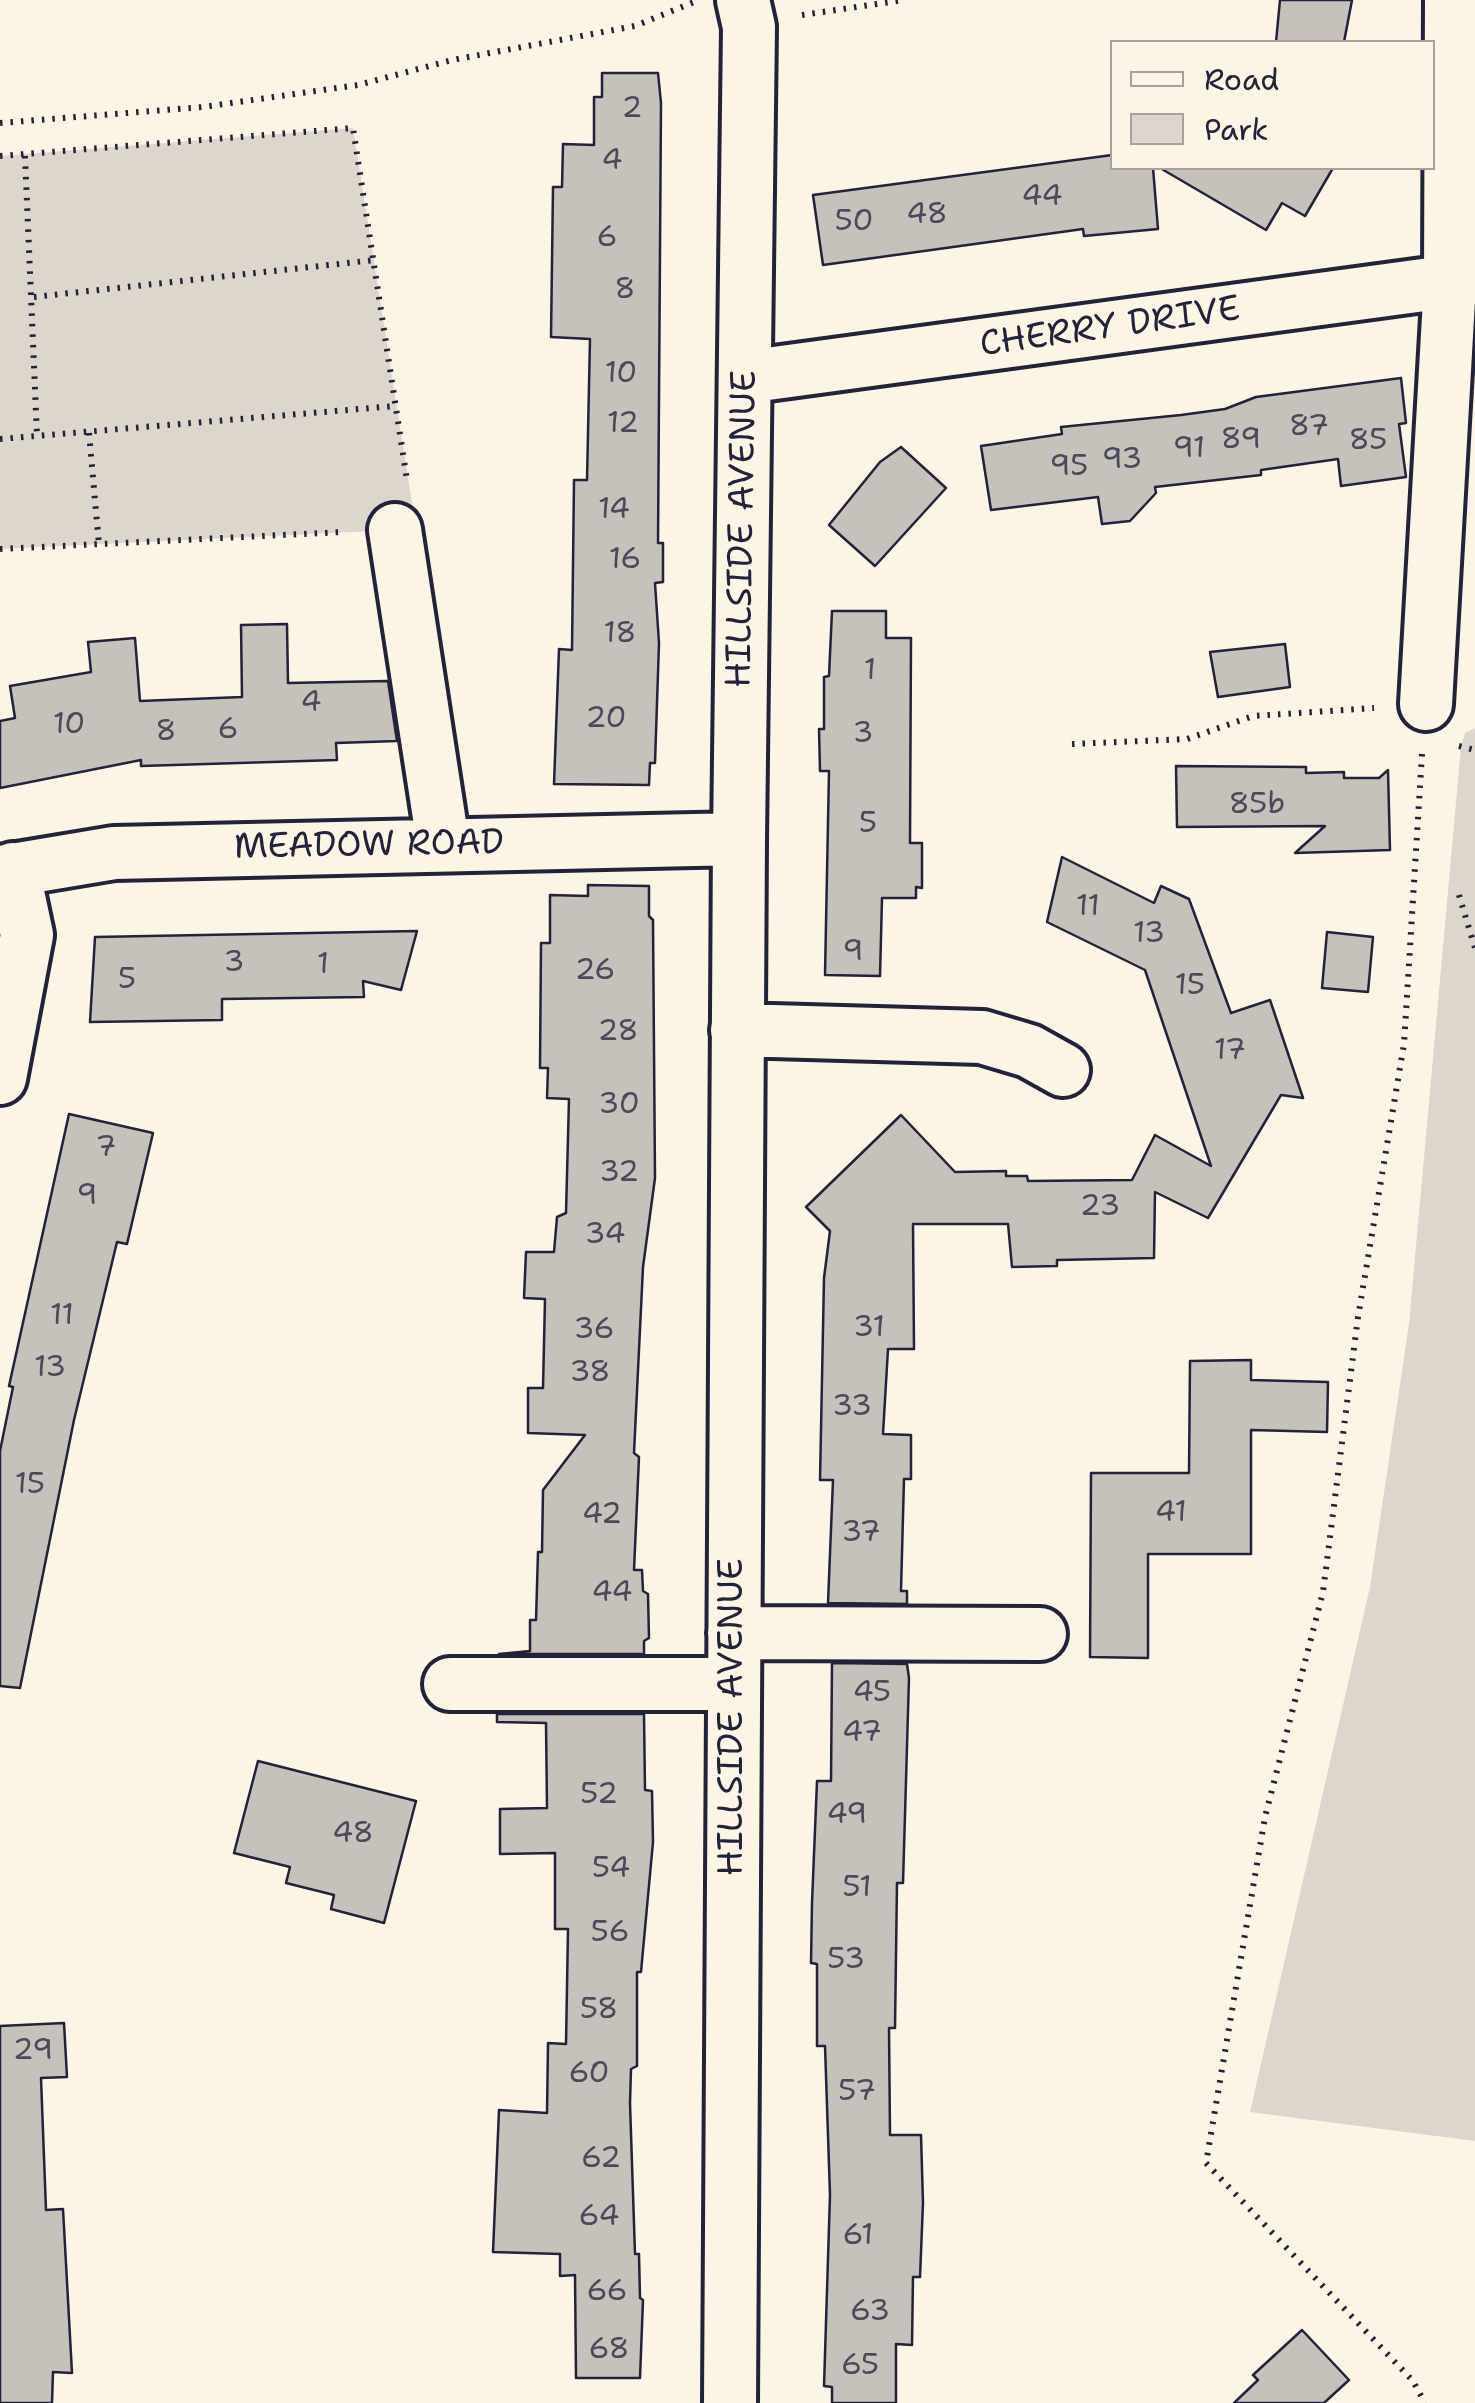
<!DOCTYPE html>
<style>
body{margin:0}
#map{position:relative;width:1475px;height:2403px;overflow:hidden;background:#fcf5e5;font-family:"Shantell Sans",sans-serif}
canvas{display:block}
.legend{position:absolute;left:1110px;top:40px;width:325px;height:130px;box-sizing:border-box;background:#fcf5e5;border:2px solid #a5a1a1;margin:0;padding:12px 18px;list-style:none;font-size:30px;color:#22223b}
.legend li{display:flex;align-items:center;gap:20px;height:50px}
.legend b{width:50px;border:2px solid #a5a1a1}
</style>
<div id="map">
<canvas width="1475" height="2403"></canvas>
<ul class="legend">
<li><b style="height:12px;background:#fcf5e5"></b>Road</li>
<li><b style="height:28px;background:#dcd6cc"></b>Park</li>
</ul>
</div>
<script>
const c = document.querySelector('canvas').getContext('2d');
c.lineJoin = 'round';
function fillPath(path, color) {
  c.fillStyle = color;
  c.fill(path, 'evenodd');
}
function strokePath(path, color, width, dash) {
  c.strokeStyle = color;
  c.lineWidth = width;
  c.lineCap = dash ? 'butt' : 'round';
  c.setLineDash(dash || []);
  c.stroke(path);
}
function label(font, color, halo, rows, align = 'center') {
  c.font = font + ' "Shantell Sans",sans-serif';
  c.lineWidth = 9;
  c.setLineDash([]);
  c.textBaseline = 'middle';
  c.strokeStyle = halo;
  c.fillStyle = color;
  for (const [text, x, y, turn = 0] of rows) {
    c.save();
    c.translate(x, y);
    c.rotate((+turn || 0) * Math.PI / 180);
    c.textAlign = isNaN(turn) ? turn : align;
    if (halo) c.strokeText(text, 0, 0);
    c.fillText(text, 0, 0);
    c.restore();
  }
}
fillPath(new Path2D(`
 M353,128L416,529L0,549V156Z
 M1475,728V2141L1250,2112L1370,1587L1409,1324L1461,747L1465,733Z`), '#dcd6cc');
const building = new Path2D(`
 M1280,0H1352L1344,42H1276Z
 M602,73H658L661,103L658,543H663V582L655,583L659,643L655,763H650L649,785L554,784L559,649L572,650L574,480H587L590,339L551,337L553,187H562L563,144L594,145V97H602Z
 M1112,155V168H1153L1158,229L1084,236L1083,229L823,265L813,195Z
 M1160,168H1333L1305,216L1282,203L1266,230Z
 M1401,378L1406,423L1399,424L1406,477L1341,486L1338,459L1261,470V475L1155,487L1156,493L1130,521L1102,524L1098,497L991,510L981,446L1062,434L1061,427L1181,415L1225,409L1256,397Z
 M901,447L946,488L875,566L829,525L880,462Z
 M832,611H886V638H911L910,843H922V888L916,887V898H882L880,976L825,975L829,771H820L819,729H824V677L829,676Z
 M287,624L288,683L388,681L397,741L336,743L337,760L141,766V760L0,788V721L15,718L10,686L91,672L88,642L135,638L140,701L242,697L241,625Z
 M1285,644L1290,687L1218,697L1210,652Z
 M1176,766L1306,767V773L1344,772V778H1379L1388,770L1390,850L1295,853L1325,826L1177,827Z
 M1062,857L1154,903L1161,886L1189,899L1231,1013L1270,1000L1303,1098L1281,1095L1208,1218L1155,1192L1154,1258L1057,1260V1266L1012,1267L1008,1224H913L914,1349H888L883,1434L911,1435V1479H904L901,1591H907V1604L828,1603L833,1480H820L824,1278L830,1231L806,1207L901,1115L955,1172L1006,1171V1176H1027L1028,1181L1132,1180L1155,1135L1211,1166L1145,970L1047,922Z
 M588,885L649,886V916L653,920L655,1178L643,1267L634,1453L639,1457L634,1570H642L643,1591L648,1594L649,1638L644,1641V1654H499L530,1651V1620H536L538,1552H542L543,1490L585,1435L528,1433V1388H543L545,1299L524,1298L526,1252H554L557,1217L566,1213L569,1099L547,1098L548,1068H540L541,943H550V895L588,896Z
 M417,931L401,990L363,981L364,997L222,999V1020L90,1022L95,937Z
 M1327,932L1373,937L1368,992L1322,988Z
 M69,1114L153,1133L127,1244L117,1242L74,1420L20,1688L0,1686V1451L13,1387L9,1386Z
 M1251,1360V1380L1328,1382L1327,1432L1251,1430V1554H1148V1658L1090,1657L1091,1473H1189L1190,1361Z
 M832,1663L907,1664L909,1678L903,1883H897L895,2028H889L890,2135H921L923,2203L920,2277H913L912,2345L896,2344V2403H832V2387L824,2386L830,2195L825,2046H817V1964L811,1963L812,1903L817,1781H831Z
 M497,1714H644L645,1790L652,1791L653,1842L641,1972H637V2066L631,2069L630,2103L635,2254H639L640,2298L643,2300L640,2378H576L575,2275L560,2276V2254L493,2252L499,2110L547,2113L548,2043L566,2044L568,1929H555V1853L500,1854V1809L547,1808L546,1723L497,1722Z
 M258,1761L416,1801L384,1923L331,1909L334,1895L286,1883L290,1867L234,1853Z
 M64,2023L67,2077L41,2078L46,2210L63,2209L72,2373L53,2372L52,2403H0V2026Z
 M1302,2330L1349,2380L1324,2403H1234L1258,2380L1253,2375Z`);
fillPath(building, '#c6c1bb');
strokePath(building, '#22223b', 2.5);
const minor = new Path2D(`
 M745,377L1475,278
 M395,530L443,843
 M1426,704L1450,282L1451,0
 M0,872L114,853L739,839
 M737,1030L982,1037L1029,1051L1063,1070
 M0,1078L27,935L13,869
 M734,1633L1040,1634
 M450,1684H734
 M730,2403L739,839L749,27L743,0`);
strokePath(minor, '#22223b', 60);
strokePath(new Path2D(`
 M802,15L904,0
 M0,123L203,107L358,85L452,60L635,26L694,2
 M0,156L353,128L407,480
 M25,156L37,436
 M34,297L375,260
 M89,433L99,545
 M0,439L395,406
 M0,549L343,532
 M1072,744L1187,739L1253,716L1374,708
 M1459,746L1475,750
 M1422,754L1404,1044L1358,1317L1323,1592L1265,1817L1206,2163L1413,2381L1425,2403
 M1459,895L1475,948`), '#22223b', 6, [2.5, 8]);
strokePath(minor, '#fcf5e5', 52);
label('30px', '#4b4a5b', null, [
 ["2",632,109],
 ["4",612,161],
 ["44",1042,197],
 ["48",927,215],
 ["50",854,222],
 ["6",607,238],
 ["8",625,290],
 ["10",621,374],
 ["12",623,424],
 ["87",1309,427],
 ["89",1241,440],
 ["85",1368,441],
 ["91",1189,449],
 ["93",1122,460],
 ["95",1069,467],
 ["14",614,510],
 ["16",625,560],
 ["18",620,634],
 ["1",870,671],
 ["4",311,703],
 ["20",606,719],
 ["10",69,725],
 ["6",228,730],
 ["8",166,732],
 ["3",863,734],
 ["85b",1257,805],
 ["5",868,824],
 ["11",1088,907],
 ["13",1149,934],
 ["9",853,952],
 ["3",234,963],
 ["1",323,965],
 ["26",595,971],
 ["5",127,980],
 ["15",1190,986],
 ["28",618,1032],
 ["17",1230,1051],
 ["30",619,1105],
 ["7",106,1148],
 ["32",619,1173],
 ["9",87,1196],
 ["23",1100,1207],
 ["34",605,1235],
 ["11",62,1316],
 ["31",869,1328],
 ["36",594,1330],
 ["13",50,1368],
 ["38",590,1373],
 ["33",852,1407],
 ["15",30,1485],
 ["41",1171,1513],
 ["42",602,1515],
 ["37",861,1533],
 ["44",612,1593],
 ["45",872,1693],
 ["47",862,1733],
 ["52",599,1795],
 ["49",847,1815],
 ["48",353,1834],
 ["54",611,1869],
 ["51",857,1888],
 ["56",610,1933],
 ["53",846,1960],
 ["58",599,2010],
 ["29",33,2051],
 ["60",589,2074],
 ["57",857,2092],
 ["62",601,2159],
 ["64",599,2217],
 ["61",858,2236],
 ["66",607,2292],
 ["63",870,2312],
 ["68",609,2350],
 ["65",860,2366]
]);
label('35px', '#22223b', '#fcf5e5', [
 ["CHERRY DRIVE",1110,328,-8],
 ["HILLSIDE AVENUE",743,529,-89],
 ["MEADOW ROAD",369,846,-1],
 ["HILLSIDE AVENUE",733,1717,-90]
]);
</script>
